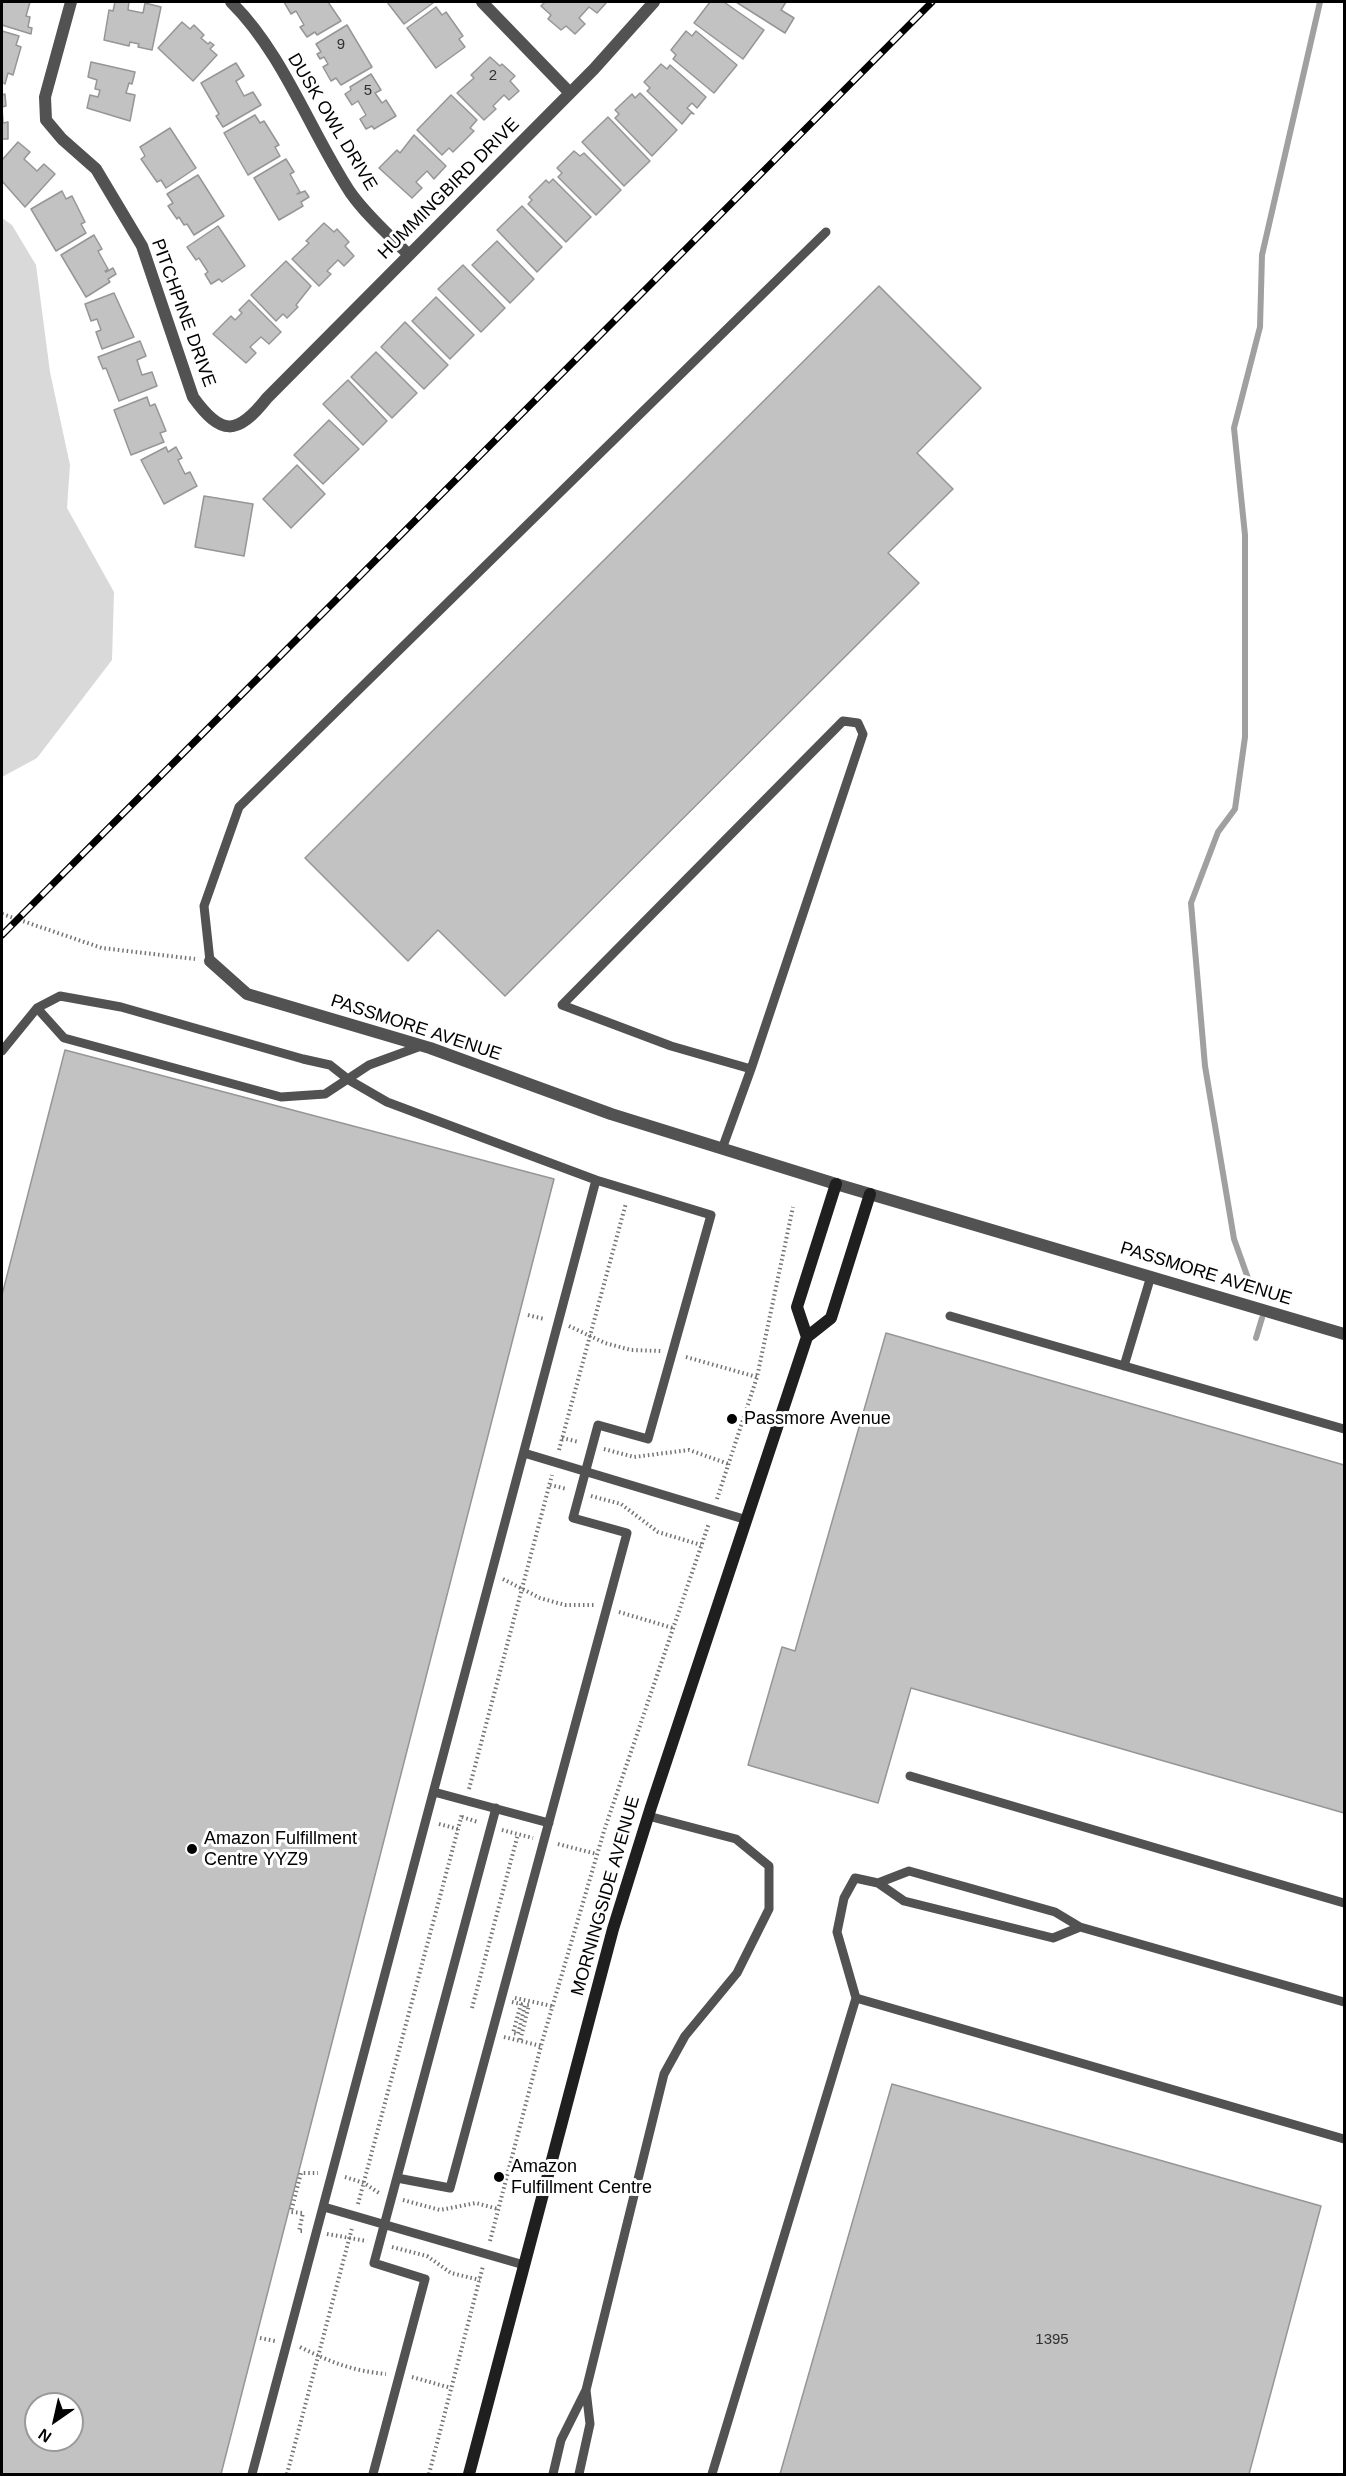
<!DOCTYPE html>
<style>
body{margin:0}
#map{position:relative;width:1346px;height:2476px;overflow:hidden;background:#fff;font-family:Helvetica,sans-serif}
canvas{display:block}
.frame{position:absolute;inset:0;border:3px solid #000;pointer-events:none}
.north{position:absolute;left:24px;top:2392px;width:60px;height:60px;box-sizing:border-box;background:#fff;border:2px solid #999;border-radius:50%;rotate:214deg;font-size:16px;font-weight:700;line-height:24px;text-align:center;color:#000}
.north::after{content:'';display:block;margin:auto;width:21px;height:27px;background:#000;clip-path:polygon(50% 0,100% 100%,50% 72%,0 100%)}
</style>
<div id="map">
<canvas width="1346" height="2476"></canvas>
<div class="frame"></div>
<div class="north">N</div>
</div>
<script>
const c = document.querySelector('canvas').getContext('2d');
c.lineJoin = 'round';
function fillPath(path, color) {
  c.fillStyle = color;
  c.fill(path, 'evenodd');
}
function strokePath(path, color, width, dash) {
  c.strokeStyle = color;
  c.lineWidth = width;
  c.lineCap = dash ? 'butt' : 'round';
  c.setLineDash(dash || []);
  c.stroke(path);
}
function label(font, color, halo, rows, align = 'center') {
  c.font = font + ' Helvetica,sans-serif';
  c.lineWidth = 6;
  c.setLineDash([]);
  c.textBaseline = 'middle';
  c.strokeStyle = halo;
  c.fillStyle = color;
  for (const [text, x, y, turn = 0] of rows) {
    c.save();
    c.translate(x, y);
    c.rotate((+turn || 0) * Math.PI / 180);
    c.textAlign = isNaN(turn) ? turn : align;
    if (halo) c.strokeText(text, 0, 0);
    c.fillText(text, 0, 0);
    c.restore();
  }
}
fillPath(new Path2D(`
 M2,218L12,225L36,265L50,372L70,465L67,508L114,592L112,660L37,758L2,777Z`), '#d9d9d9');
strokePath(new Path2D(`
 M1249,1281L1234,1239L1205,1066L1191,903L1218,832L1235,809L1245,737V535L1234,428L1260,327L1262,255L1320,2
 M1256,1338L1262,1318`), '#a0a0a0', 6);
const building = new Path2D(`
 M2,2H30L26,16L30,17L28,27L32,28L31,34L2,25Z
 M115,2H129L128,10L143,13L145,3L161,7L152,50L138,47L139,44L130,42L129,46L104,40L109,10L113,11Z
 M284,2H328L341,21L317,35L315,32L307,37L300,27L304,25L296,11L291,14Z
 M387,2H432L433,3L404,24Z
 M545,2H607L597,13L589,7L579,18L585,24L575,34L566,26L561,30L548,19L551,15L541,6Z
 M710,2H724L764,30L743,59L694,23Z
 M736,2H786L781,10L794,18L785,33Z
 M436,7L442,15L446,12L463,36L459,39L465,47L436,68L407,28Z
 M182,22L190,29L194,25L204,35L201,38L208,44L210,42L214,45L210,49L217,55L193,81L158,48Z
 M347,25L372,67L341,85L336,78L331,81L323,67L328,64L324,57L320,59L317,54L321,52L316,44Z
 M2,31L19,36L16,45L21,47L13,75L8,73L5,84L2,82Z
 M686,31L692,36L696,31L737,65L714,93L673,59L676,55L671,50Z
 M490,57L500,66L502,64L515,76L510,81L519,91L509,100L504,95L493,106L496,109L484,120L457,93L474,78L471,75Z
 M91,62L135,72L132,84L129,83L126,93L135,95L130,121L87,108L90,95L98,97L100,90L95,89L97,80L88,77Z
 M236,63L244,76L236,81L244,96L253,92L261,105L223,127L216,116L219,114L201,83Z
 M661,64L667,69L670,65L706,97L697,108L692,103L687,108L694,114L691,113L682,124L647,91L650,88L644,82Z
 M371,74L381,90L375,93L382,103L386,100L396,116L374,129L372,126L366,129L360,119L366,115L358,101L352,105L345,94L351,90L350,87Z
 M640,93L677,130L652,156L615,118L619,114L615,110L632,94L635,98Z
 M5,94L6,106L2,107L3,123L8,122V139H2V95Z
 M451,95L477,120L470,128L474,131L453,152L449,148L442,155L417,130Z
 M255,115L260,123L264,121L279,145L275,147L280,156L248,175L224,133Z
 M608,117L650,161L624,186L582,142Z
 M170,128L196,168L166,188L161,180L157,182L141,159L145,156L140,147Z
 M414,135L446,166L434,179L427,171L416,182L422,188L412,198L379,168L397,150L400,153Z
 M18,142L30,152L24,159L37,171L44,164L55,174L25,207L2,181V160Z
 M574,151L580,156L584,153L621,190L596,215L558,177L562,173L557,168Z
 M286,159L294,172L290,174L300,192L297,194L305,191L309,197L301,202L303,206L279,220L254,178Z
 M198,175L224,216L194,235L187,224L184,225L179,217L177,219L168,206L173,203L167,194Z
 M553,179L591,217L566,242L528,204L532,200L529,197L546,180L549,183Z
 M62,191L66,199L72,196L85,222L81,224L86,233L56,251L31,209Z
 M522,206L562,247L537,272L497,230Z
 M324,223L334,232L337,229L349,242L345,246L354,256L344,266L338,260L327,271L331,274L319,286L292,259L309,243L306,241Z
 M218,226L245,266L222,282L219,279L211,284L205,274L208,272L199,258L196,260L187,247Z
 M94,235L102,249L98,251L108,269L105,271L106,272L113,268L116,274L108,279L110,282L86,297L61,255Z
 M497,241L534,279L510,303L472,265Z
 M286,261L311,286L296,305L298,307L287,318L283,314L276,321L251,295Z
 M463,265L505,308L481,332L438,289Z
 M879,286L981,388L917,453L953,489L888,553L919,583L505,996L438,930L408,961L305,858Z
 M114,293L134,337L102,349L96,332L101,330L97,319L91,321L85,304Z
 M436,297L474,335L450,359L412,321Z
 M249,300L281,332L269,344L261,337L250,347L256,353L246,363L213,334L231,316L235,320L242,313L239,310Z
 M405,322L448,365L424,389L381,347Z
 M140,341L146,356L137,360L142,375L152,372L157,386L119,401L106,368L103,369L98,357Z
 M376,352L417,393L392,418L351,377Z
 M348,380L387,421L363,445L323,404Z
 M147,397L150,406L155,404L166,431L160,433L164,442L131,455L114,410Z
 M329,420L359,449L323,484L294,455Z
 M166,447L168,452L176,447L182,458L178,460L185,474L190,472L197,486L164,504L141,460Z
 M297,465L325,494L291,528L263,499Z
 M204,496L253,504L244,556L195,547Z
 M65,1050L554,1179L221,2474H2V1295ZM36,2404H72V2440H36Z
 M886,1333L1344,1465V1813L911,1688L878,1803L748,1765L782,1647L795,1651Z
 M892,2084L1321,2206L1249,2474H780Z`);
fillPath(building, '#c2c2c2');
strokePath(building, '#969696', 1.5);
strokePath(new Path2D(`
 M2,914L102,948L195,959
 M528,1315L544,1319
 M569,1326L605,1343L631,1350L661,1351
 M686,1357L757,1377
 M562,1438L579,1442
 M604,1449L634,1457L689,1450L729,1464
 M559,1450L626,1203
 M550,1485L567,1489
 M591,1496L621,1504L658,1532L701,1545
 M717,1499L757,1377L793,1207
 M503,1579L540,1598L565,1605H595
 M619,1612L673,1628
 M469,1789L552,1475
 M462,1817L478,1822
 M439,1824L458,1829
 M502,1830L533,1838
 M558,1844L597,1854
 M515,1998L552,2006
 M512,2002L521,2004L513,2033L518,2034L525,2005H529L520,2041
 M472,2008L518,1834
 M504,2037L541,2046
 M345,2177L364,2183L379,2193
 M403,2200L440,2210L476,2203L498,2209
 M358,2204L462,1814
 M302,2231H299L303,2213L291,2212L301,2173H318
 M327,2234L367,2241
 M490,2241L542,2042L604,1831L709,1523
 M392,2247L427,2256L451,2273L480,2280
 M260,2338L275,2341
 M300,2347C330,2362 353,2371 386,2374
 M412,2377L451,2388
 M287,2474L352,2228
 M429,2474L483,2266`), '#747474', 4, [1.5, 3]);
strokePath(new Path2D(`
 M210,961L204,906L239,807L826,232
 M37,1008L64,1038L281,1097L325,1094L369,1065L421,1046
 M2,1051L37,1008L60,996L121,1007L303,1059L330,1065L349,1080L387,1102L596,1180L711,1215L648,1439L598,1425L573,1518L627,1533L450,2188L397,2178
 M722,1149L751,1069L863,734L858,723L843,721L562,1005L671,1046L751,1069
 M950,1316L1344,1429
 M1124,1366L1151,1276
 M524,1453L747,1520
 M910,1776L1344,1903
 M434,1792L549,1823
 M1080,1927L1344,2002
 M856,1998L1344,2139
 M324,2207L524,2265
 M252,2474L596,1180
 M373,2474L425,2279L374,2263L496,1808
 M553,2474L561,2440L586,2390L664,2074L685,2036L737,1973L769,1909V1866L736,1839L648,1816
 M579,2474L590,2424L586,2390
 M712,2474L856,1998L837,1932L844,1898L855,1878L878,1883L904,1901L1053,1938L1080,1927L1055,1912L909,1871L878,1883`), '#525252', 9);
strokePath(new Path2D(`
 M71,2L45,97L46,120L62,139L96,169L142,246L193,397C221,436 237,436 267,398L594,69L654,2
 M231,2C283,53 310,131 350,192C366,215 389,235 409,255
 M482,2L569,92
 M210,961L247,994L430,1048L611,1114L836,1184`), '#525252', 12);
strokePath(new Path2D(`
 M836,1184L1344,1334`), '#525252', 12);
strokePath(new Path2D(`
 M807,1337L797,1307L836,1184
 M469,2474L613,1929L651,1807L807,1337L831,1318L870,1194`), '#1f1f1f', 12);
const rail = new Path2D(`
 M2,935L932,2`);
strokePath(rail, '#000', 7);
strokePath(rail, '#fff', 4.5, [14]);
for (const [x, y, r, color] of [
 [732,1419,6,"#000"],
 [192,1849,6,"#000"],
 [499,2177,6,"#000"]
]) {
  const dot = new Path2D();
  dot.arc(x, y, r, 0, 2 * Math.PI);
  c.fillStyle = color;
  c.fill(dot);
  strokePath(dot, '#fff', 2);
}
label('15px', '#303030', null, [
 ["9",341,45],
 ["2",493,76],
 ["5",368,91],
 ["1395",1052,2340]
]);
label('18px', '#000', '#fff', [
 ["DUSK OWL DRIVE",332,122,59],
 ["HUMMINGBIRD DRIVE",449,189,-45],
 ["PITCHPINE DRIVE",183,313,70],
 ["PASSMORE AVENUE",416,1028,18],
 ["PASSMORE AVENUE",1206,1274,17],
 ["MORNINGSIDE AVENUE",606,1896,-74]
]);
label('18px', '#000', '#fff', [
 ["Passmore Avenue",744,1419],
 ["Amazon Fulfillment",204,1839],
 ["Centre YYZ9",204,1860],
 ["Amazon",511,2167],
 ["Fulfillment Centre",511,2188]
], 'left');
</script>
